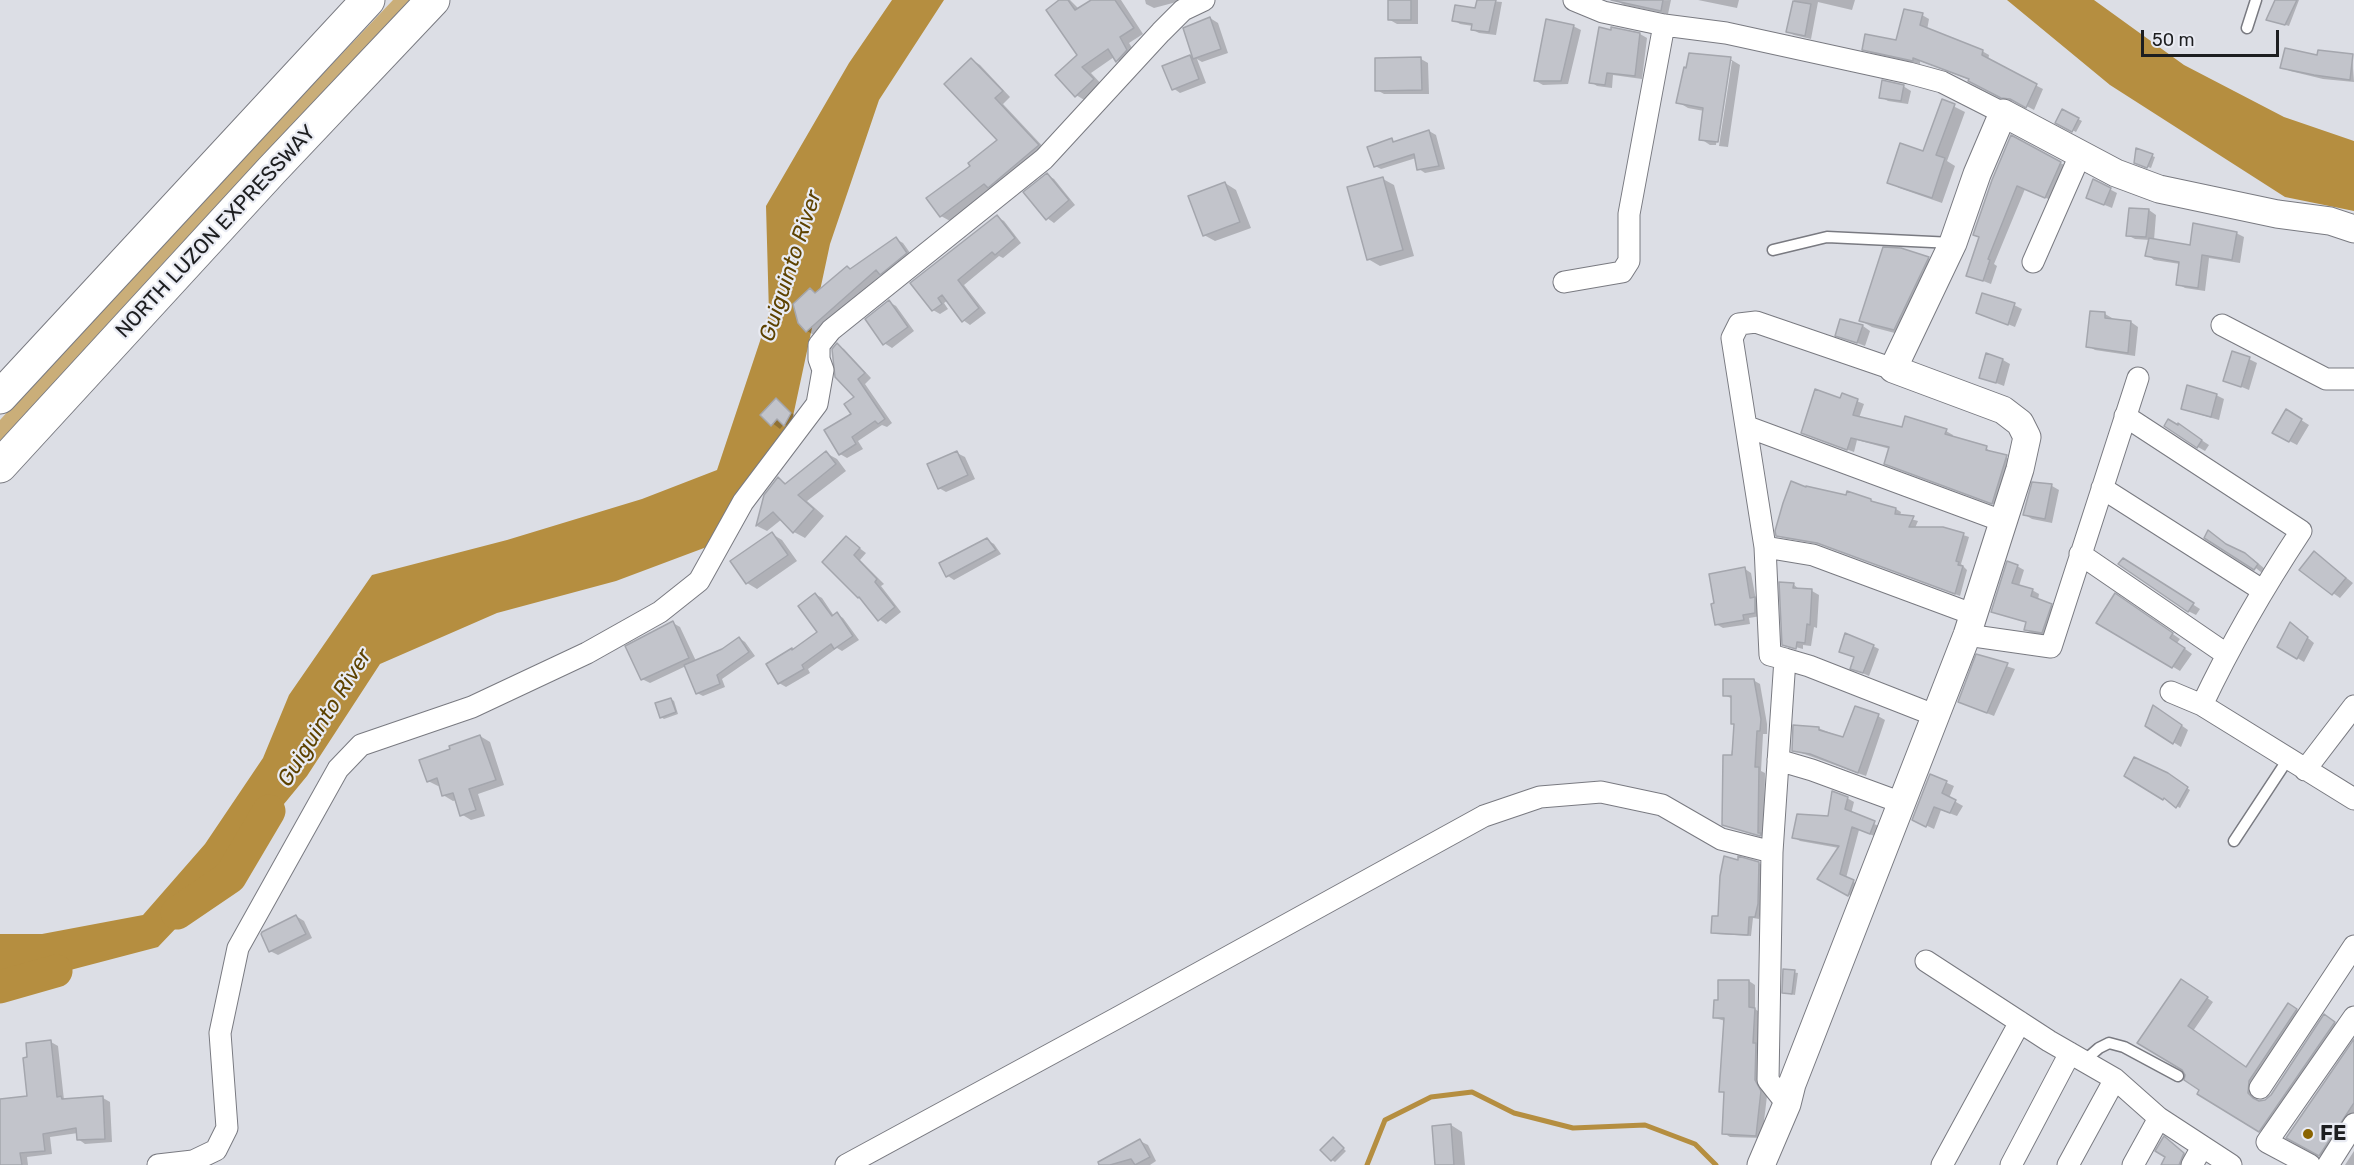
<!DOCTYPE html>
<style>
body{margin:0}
#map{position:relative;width:2354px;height:1165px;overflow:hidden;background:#dcdee5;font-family:Rubik,sans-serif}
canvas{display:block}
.scale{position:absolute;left:2141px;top:30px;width:138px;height:27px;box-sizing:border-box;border:3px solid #1d1e20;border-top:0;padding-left:8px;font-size:18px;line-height:21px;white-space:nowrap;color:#1d1e20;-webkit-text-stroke:4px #e9ebf3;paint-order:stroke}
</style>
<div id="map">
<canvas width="2354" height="1165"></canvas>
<div class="scale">50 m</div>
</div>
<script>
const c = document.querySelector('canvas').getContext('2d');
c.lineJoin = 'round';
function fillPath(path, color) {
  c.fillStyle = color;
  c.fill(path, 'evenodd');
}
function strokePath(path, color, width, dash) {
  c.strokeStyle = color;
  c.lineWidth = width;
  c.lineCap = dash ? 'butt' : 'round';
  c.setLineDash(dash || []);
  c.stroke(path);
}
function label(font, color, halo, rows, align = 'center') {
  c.font = font + ' Rubik,sans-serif';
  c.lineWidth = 4.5;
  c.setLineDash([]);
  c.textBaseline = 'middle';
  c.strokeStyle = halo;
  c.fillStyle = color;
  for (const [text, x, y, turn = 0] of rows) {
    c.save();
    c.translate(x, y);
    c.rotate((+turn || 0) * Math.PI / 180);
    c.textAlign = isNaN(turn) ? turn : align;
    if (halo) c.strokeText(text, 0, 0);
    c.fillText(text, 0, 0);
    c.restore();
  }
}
fillPath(new Path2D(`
 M393,0H415L166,260L0,442V420L143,263Z`), '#caae79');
fillPath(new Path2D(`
 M892,0H944L879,100L830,244L792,421L736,536L616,581L497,613L380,664L307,776L219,883L158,947L17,984L0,982V934H42L143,915L205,844L263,758L289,695L372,575L507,540L642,499L717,470L769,314L766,206L849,63Z
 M2007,0H2094L2184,65L2284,117L2354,141V211L2285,197L2110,85Z`), '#b58e40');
fillPath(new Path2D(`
 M1062,0H1070L1079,9L1094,0H1121L1143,34L1129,43L1137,56L1127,67L1114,57L1091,73L1103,86L1086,101L1076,95L1079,55Z
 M1145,0H1184L1154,8L1146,4Z
 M1390,0H1418V24H1397L1390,20Z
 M1478,0L1502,2L1496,35L1479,33L1473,30V26L1460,24L1454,20L1477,10Z
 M1671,0L1668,14L1624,5L1617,1Z
 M1698,0H1739L1737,8Z
 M1794,0H1855L1852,10L1818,2L1811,39L1794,35L1788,32Z
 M2275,0H2299L2289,26L2267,19Z
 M1922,15L1929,19L1927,30L1982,51L1989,55L1988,61L2043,89L2034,110L2019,102L2009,101L1970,80L1920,61V64L1871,53L1864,49L1898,42Z
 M1210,18L1218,23L1228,53L1202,62L1197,59L1206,83L1180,93L1173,88L1190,56L1195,59L1185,29Z
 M1573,26L1581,30L1568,84L1543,85L1536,81Z
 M1640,34L1647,38L1642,79L1613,75L1612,88L1597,86L1591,82Z
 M2352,55L2354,82L2323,79L2290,71L2282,67L2318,57Z
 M971,59L980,65L1010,97L1003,104L1047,151L950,221L941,216L999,140Z
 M1421,59L1428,63L1429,94H1384L1377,90Z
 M1730,59L1740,65L1728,147L1719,146L1732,61H1729L1716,145H1710L1701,139L1704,111L1688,108L1678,102Z
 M1903,86L1911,91L1908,104L1888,101L1881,97Z
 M1943,101L1965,112L1947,161L1955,166L1942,203L1899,188L1889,182L1924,152Z
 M2063,111L2082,121L2076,132L2057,122Z
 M1429,131L1436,135L1445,169L1425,173L1419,169L1416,158L1381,169L1375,166L1392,140L1395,142Z
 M2012,137L2068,167L2053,201L2025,189L1994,264L1997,266L1991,284L1968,275Z
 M2152,156L2155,157L2151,168L2139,164Z
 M1047,175L1054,179L1075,205L1054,223L1047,218Z
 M1383,179L1394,185L1414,256L1380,266L1368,259Z
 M2094,181L2117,193L2112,208L2088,198Z
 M1225,183L1236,190L1251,228L1215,241L1204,235Z
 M2130,210H2149L2156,215L2154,240L2192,247L2236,233L2244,237L2240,263L2209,258L2205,291L2185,288L2178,284L2180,264L2154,260L2147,255L2150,240L2135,239L2127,235Z
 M997,217L1004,221L1021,243L1003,258L999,256L964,285L986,313L970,325L963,320L948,300L944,303L948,309L940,314L933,310L913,283Z
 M896,239L903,243L913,257L887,277L882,274L814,335L807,331L811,290L816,293Z
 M1928,258L1940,265L1906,336L1872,327L1861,321Z
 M889,302L896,306L914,331L892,348L884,343Z
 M2014,305L2022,309L2015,327L1978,312Z
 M2105,314L2112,318V320L2131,322L2138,327L2135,356L2095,350L2088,346Z
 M1841,321L1863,326L1870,331L1865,346L1837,335Z
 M837,345L844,349L871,378L865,384L892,423L887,427L882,425L858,441L863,449L847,458L840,454L856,398Z
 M2249,359L2257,363L2249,390L2225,380Z
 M2003,360L2010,364L2004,386L1981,377Z
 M1842,395L1864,404L1859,418L1903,429L1946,431L1953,435L1952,438L1986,448L1992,453L2013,460L1999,506L1892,467L1890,449L1857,440L1854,452L1809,436Z
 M2216,395L2224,399L2219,420L2191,412L2183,408Z
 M776,400L798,418L792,429L784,424L780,429L762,415Z
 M2287,411L2309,425L2297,445L2274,433Z
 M2186,430L2209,445L2205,451L2198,447Z
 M826,453L837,459L846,471L807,501L824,516L805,538L794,532L782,519L767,531L757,526L766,496L778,479L787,484Z
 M957,453L965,457L975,479L946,492L939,488Z
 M2052,486L2059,490L2052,523L2032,519L2025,515Z
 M1807,489L1871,501L1896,509L1901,512L1900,516L1918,521L1915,528H1943L1969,537L1961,564L1967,570L1960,596L1824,545L1783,538L1778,535Z
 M772,534L782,540L797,561L757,589L747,583Z
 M846,538L866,553L860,560L884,584L881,586L901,612L886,624L879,619L863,600L824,562Z
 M987,540L994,544L1001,554L954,580L948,576L941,564Z
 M2230,547L2253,559L2265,569L2262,573Z
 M2314,552L2353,583L2340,598L2333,593Z
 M2130,564L2200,609L2196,615L2188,611Z
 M2017,566L2024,570L2019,586L2032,590L2039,594L2038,600L2058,609L2049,636L2032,633L2026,630L2028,623L1993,611Z
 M1745,569L1751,573L1756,600L1761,603V616L1749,618L1750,624L1723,628L1716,624Z
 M1793,584L1800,590L1812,591L1819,595L1817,628L1814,627L1811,646L1803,645V649L1784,644Z
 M815,594L822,598L834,616L837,614L843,618L859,640L842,651L837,648L808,669L810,673L786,687L779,683L768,664L792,650L793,651L819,632Z
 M2122,599L2180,639L2177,643L2192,654L2180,671L2099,622Z
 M673,623L680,627L696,661L722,650L739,638L745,642L755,656L722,679L725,687L703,696L697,693L686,666L650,683L642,679Z
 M2291,624L2314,643L2304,662L2279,647Z
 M1873,646L1879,649L1869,676L1858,671L1855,658L1841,651Z
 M1977,656L2015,669L1994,716L1959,702Z
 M1753,680L1760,684L1767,724V734H1763L1761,771L1765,773L1764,837L1767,838L1723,824L1735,724L1733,699L1724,695Z
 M671,699L674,701L678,714L664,719L661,717Z
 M2161,711L2188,730L2181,747L2147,726Z
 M1878,716L1885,720L1866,776L1793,750L1818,728L1844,738Z
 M480,736L490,742L504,785L478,794L485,816L471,820L461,814L457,800L453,801L443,795L440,785L438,786L428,781L452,749Z
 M2167,775L2190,790L2180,808L2126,776Z
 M1931,776L1954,786L1949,798L1963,806L1957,816L1941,810L1934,829L1921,823Z
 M1847,798L1854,802L1851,814L1881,827L1877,837L1859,830L1846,878L1861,886L1856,899L1819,878L1839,848L1800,841L1793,837L1829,818Z
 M1759,863L1763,866L1762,907L1759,919L1753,918L1751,936L1716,934L1713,932L1719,918Z
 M296,916L304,921L312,938L278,955L270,951Z
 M1784,971L1798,973L1795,995L1784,993Z
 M1749,981L1755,985V1009L1761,1013V1084L1767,1096L1762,1138L1730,1137L1724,1133L1726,1094L1720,1091L1725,1021L1715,1018L1719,1002Z
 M2188,984L2213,1002L2193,1031L2247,1069L2289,1005L2303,1014L2255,1085V1098L2258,1102L2266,1101L2272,1096L2331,1020L2340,1027L2266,1134L2199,1093L2201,1089L2186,1080Z
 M51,1042L58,1046L64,1100L103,1098L110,1102L112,1142L85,1144L78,1139V1133L50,1137L52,1154L27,1157L28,1165H0V1100L28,1098Z
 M2354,1042V1117L2325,1158L2288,1137Z
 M1451,1125L1462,1132L1465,1165H1437Z
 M1333,1139L1346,1151L1335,1162L1332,1160Z
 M1140,1141L1148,1145L1156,1161L1150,1165H1100Z
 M2169,1141L2189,1157L2186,1165H2162L2167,1157Z
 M2354,1151V1165H2345Z`), '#0003');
strokePath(new Path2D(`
 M1367,1165L1385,1120L1431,1097L1472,1092L1514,1113L1573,1128L1645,1125L1695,1144L1716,1165`), '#b58e40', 5);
strokePath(new Path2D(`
 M177,913L230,877L269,811
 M0,987L56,971`), '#b58e40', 33);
const building = new Path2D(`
 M1059,0H1068L1075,10L1091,0H1115L1134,28L1120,37L1127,50L1116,62L1108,49L1082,67L1094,79L1075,97L1055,75L1077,55L1046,10Z
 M1388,0H1411V20H1388Z
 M1477,0H1496L1489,32L1471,30L1472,24L1452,21L1455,5L1475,8Z
 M1611,0H1663L1661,11Z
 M2275,0H2297L2285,25L2266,20Z
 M1793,1L1811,4L1805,36L1786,32Z
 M1904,9L1923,13L1920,25L1983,50L1982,55L2037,84L2026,108L2010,99L2001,98L1968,81L1969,79L1913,58V61L1862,50L1865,34L1896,40Z
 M1210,17L1221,49L1193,59L1183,28Z
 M1546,19L1574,25L1561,81H1534Z
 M1599,27L1611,30V27L1640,33L1635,76L1607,73L1605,85L1589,83Z
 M2285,48L2317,55L2318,50L2353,54L2350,80L2314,75L2280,68Z
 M1689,53L1731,57L1718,142L1699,140L1703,108L1676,103L1684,67L1686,68Z
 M1190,55L1199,79L1172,90L1162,66Z
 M1421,57L1422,90L1375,91V58Z
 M971,58L1003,91L995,98L1039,145L988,188L984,184L940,217L926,198L970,166L968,163L997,140L944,84Z
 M1882,80L1904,85L1901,101L1879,98Z
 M1942,99L1955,104L1936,155L1945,158L1932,198L1887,183L1900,143L1923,151Z
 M2062,109L2079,118L2072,132L2055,123Z
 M1429,130L1439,166L1417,170L1414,154L1374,167L1367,147L1392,138L1393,142Z
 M2011,135L2061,162L2045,198L2017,186L1988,259L1990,260L1983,281L1966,276L1979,237L1973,235L1992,180Z
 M2136,148L2153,154L2147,168L2134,163Z
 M1047,173L1069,200L1046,220L1023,192Z
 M1383,177L1403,250L1367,260L1347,187Z
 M2093,179L2111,188L2104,205L2086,198Z
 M1225,182L1240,222L1203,236L1188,196Z
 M2129,208L2149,209L2146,237L2126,236Z
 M997,215L1015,238L995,255L992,252L958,280L979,308L962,322L942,295L938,298L942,304L932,311L910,283Z
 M2193,223L2237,232L2232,260L2202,255L2198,288L2176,285L2179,262L2145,256L2149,238L2190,245Z
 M896,237L907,253L880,275L876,270L806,332L798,323L793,304L810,288L815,293L847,266L850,269Z
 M1883,247L1901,248L1929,257L1894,330L1859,321Z
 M1982,293L2015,303L2008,325L1976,313Z
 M889,300L908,327L883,345L865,319Z
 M2090,311L2105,312V318L2131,321L2128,353L2086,347Z
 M1840,319L1863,325L1857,343L1835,336Z
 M837,343L865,373L858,379L885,419L878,424L875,421L852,437L856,444L839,455L824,430L851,414L844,404L854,397L835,377L832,349Z
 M2232,351L2250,357L2241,387L2223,381Z
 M1986,353L2003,359L1996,383L1979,378Z
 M2187,385L2217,394L2211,417L2181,409Z
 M1815,389L1840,398L1842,393L1858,399L1853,415L1902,427L1905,416L1947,429L1945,434L1987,446L1986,450L2007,455L1992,504L1884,464L1889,447L1851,438L1847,450L1801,433Z
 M776,398L791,413L784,426L777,419L771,426L760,415Z
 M2286,409L2302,419L2289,442L2272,433Z
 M2168,419L2178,425V423L2202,440L2197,448L2164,426Z
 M826,451L836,464L798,495L814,509L793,533L773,512L756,526L764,495L778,477L785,484Z
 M957,451L968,475L938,489L927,464Z
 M1791,481L1806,487V486L1846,495L1847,491L1871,499V501L1896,508L1895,514L1914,516L1909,527H1943L1964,533L1956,561L1959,562L1958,565L1963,566L1955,594L1817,543L1776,536L1775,531L1783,503Z
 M2032,482L2052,484L2045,519L2023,515Z
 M2208,530L2226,544L2245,553L2258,564L2254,570L2204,538Z
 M772,532L788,555L746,584L730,561Z
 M846,536L860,548L854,555L877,579L875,582L895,607L878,621L859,597L858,598L822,562Z
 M987,538L996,550L946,577L939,563Z
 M2314,551L2346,578L2332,595L2299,570Z
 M2123,558L2194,603L2188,612L2118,564Z
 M2007,561L2018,565L2012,583L2033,589L2031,596L2052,604L2042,633L2024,630L2026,622L1991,612Z
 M1745,567L1750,598L1755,597V613L1743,615L1744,620L1715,625L1711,604L1714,603L1709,574Z
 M1779,582L1794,583L1793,588L1812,589L1810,625L1807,624L1805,643L1797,642L1796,649L1782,645Z
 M815,593L832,616L837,612L853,636L834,649L831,644L802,665L804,669L778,684L766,664L792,648V650L817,632L798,606Z
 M2115,593L2173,633L2170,638L2185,648L2172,668L2096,623Z
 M673,621L689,658L641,680L625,646Z
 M2290,622L2308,637L2297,659L2277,647Z
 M1845,633L1874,645L1863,673L1850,669L1854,657L1839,652Z
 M739,637L749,652L717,675L720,684L696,694L684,665L722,649Z
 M1976,654L2008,663L1987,713L1958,702Z
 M1723,679H1754L1761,719L1760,731H1757L1755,767H1759L1758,833H1761L1760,836L1722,825L1723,755H1732L1734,724H1731V696H1723Z
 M671,698L676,712L660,718L655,703Z
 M2153,705L2182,725L2173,744L2145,726Z
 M1855,706L1879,714L1858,773L1810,754L1792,751L1793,725L1819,727V730L1843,737Z
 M480,735L496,780L469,789L476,810L460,816L453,793L442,796L437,778L427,782L419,760L450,749L449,746Z
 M2134,757L2168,773L2188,787L2176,808L2164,798L2163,800L2124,776Z
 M1930,774L1947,781L1942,793L1956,800L1950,813L1934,807L1926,827L1912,820Z
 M1832,791L1848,797L1845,809L1875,821L1870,834L1852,827L1840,874L1854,880L1848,896L1817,879L1839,846L1792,838L1797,814L1828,816Z
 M1724,856L1738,860V856L1759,862L1758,904L1755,917H1749L1748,935L1711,933L1712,916H1718L1720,876Z
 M296,915L306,934L269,952L261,934L262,932Z
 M1783,969L1795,970L1792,994L1782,993Z
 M2181,979L2208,997L2188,1026L2246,1067L2288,1003L2297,1009L2249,1081L2248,1093L2253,1098L2259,1101L2265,1100L2271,1095L2324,1014L2335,1022L2259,1132L2197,1094L2199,1090L2184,1080L2185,1075L2182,1070L2137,1043Z
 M1718,980H1749V1007L1755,1008L1753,1043H1756L1755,1080L1761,1091L1756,1136L1722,1134L1724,1092H1719L1724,1018H1713L1714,1000H1718Z
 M2354,1039V1103L2319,1156L2286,1138Z
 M51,1040L57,1097L61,1096L62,1099L103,1096L105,1139L77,1140L76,1128L43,1134L45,1151L20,1153L22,1165H0V1099L27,1096L23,1058L27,1057L26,1043Z
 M1451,1124L1454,1165H1435L1432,1126Z
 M2164,1136L2184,1153L2179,1165H2161L2165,1157L2155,1151Z
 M1333,1137L1344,1148L1331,1161L1320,1150Z
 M1140,1139L1150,1157L1135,1165L1131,1159L1110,1165H1099L1098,1162Z`);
fillPath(building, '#c2c4cb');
strokePath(building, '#a4a6ad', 1.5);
const service = new Path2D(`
 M2247,28L2256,0
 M1773,250L1827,237L1953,243
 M2234,841L2288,759
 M2084,1061L2099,1048L2109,1043L2124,1047L2178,1076`);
const minor = new Path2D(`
 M1574,0L1603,12L1664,25L1726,33L1909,73L1942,82L2003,113
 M2033,262L2081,153
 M1564,282L1622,272L1629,261V214L1664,25
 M2222,325L2326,379H2354
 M2125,416L2301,531C2264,587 2231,644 2202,705L2354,799
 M1748,427L2002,521
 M2102,488L2262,590
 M1765,547L1813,555L1972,614
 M2080,554L2226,654
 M1967,635L2051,647L2138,378
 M1785,659L1809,666L1934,715
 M2171,692L2202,705
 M1778,760L1812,770L1902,803
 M2305,770L2354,706
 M1926,961L2049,1041L2115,1079L2159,1118L2231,1165
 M2260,1088L2354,946
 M1787,1104L1768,1080L1772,852L1785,659L1770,655L1765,547L1732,338L1739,324L1756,322L1893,369
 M158,1165L193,1161L216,1150L227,1128L220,1033L238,948L338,769L361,745L472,707L587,653L660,612L699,581L743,502L817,404L823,370L819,359V345L831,330L1044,159L1161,32L1183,10L1204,0
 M846,1165L1117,1018L1484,816L1540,797L1601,792L1662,805L1721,839L1772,852
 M1942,1165L2020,1022
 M2011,1165L2070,1053
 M2068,1165L2115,1079
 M2133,1165L2159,1118
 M2192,1165L2202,1147
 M2310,1165L2267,1142L2354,1017
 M2328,1165L2354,1124`);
const tertiary = new Path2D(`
 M1761,1165L1787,1104L1792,1084L1967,635L2020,469L2027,437L2020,423L2003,410L1893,369L1953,243L1977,174L2003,113L2116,173L2159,189L2277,214L2330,221L2354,229`);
const motorway = new Path2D(`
 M0,397L368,0
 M0,466L272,170L433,0`);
strokePath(service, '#797a81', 13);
strokePath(minor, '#797a81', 23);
strokePath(tertiary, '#797a81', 29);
strokePath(motorway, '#797a81', 35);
strokePath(service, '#fff', 10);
strokePath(minor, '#fff', 21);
strokePath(tertiary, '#fff', 27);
strokePath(motorway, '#fff', 33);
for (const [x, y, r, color] of [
 [2308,1134,6,"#8a6402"]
]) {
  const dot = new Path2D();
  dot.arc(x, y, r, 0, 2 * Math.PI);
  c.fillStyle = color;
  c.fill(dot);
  strokePath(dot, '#e9ebf3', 2);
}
label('21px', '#1d1e20', '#e9ebf3', [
 ["NORTH LUZON EXPRESSWAY",216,232,-47]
]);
label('bold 21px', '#1d1e20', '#e9ebf3', [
 ["FE",2320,1134]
], 'left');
label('italic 22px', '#5d4200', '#e9ebf3', [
 ["Guiguinto River",791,266,-72],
 ["Guiguinto River",325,718,-58]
]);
</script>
